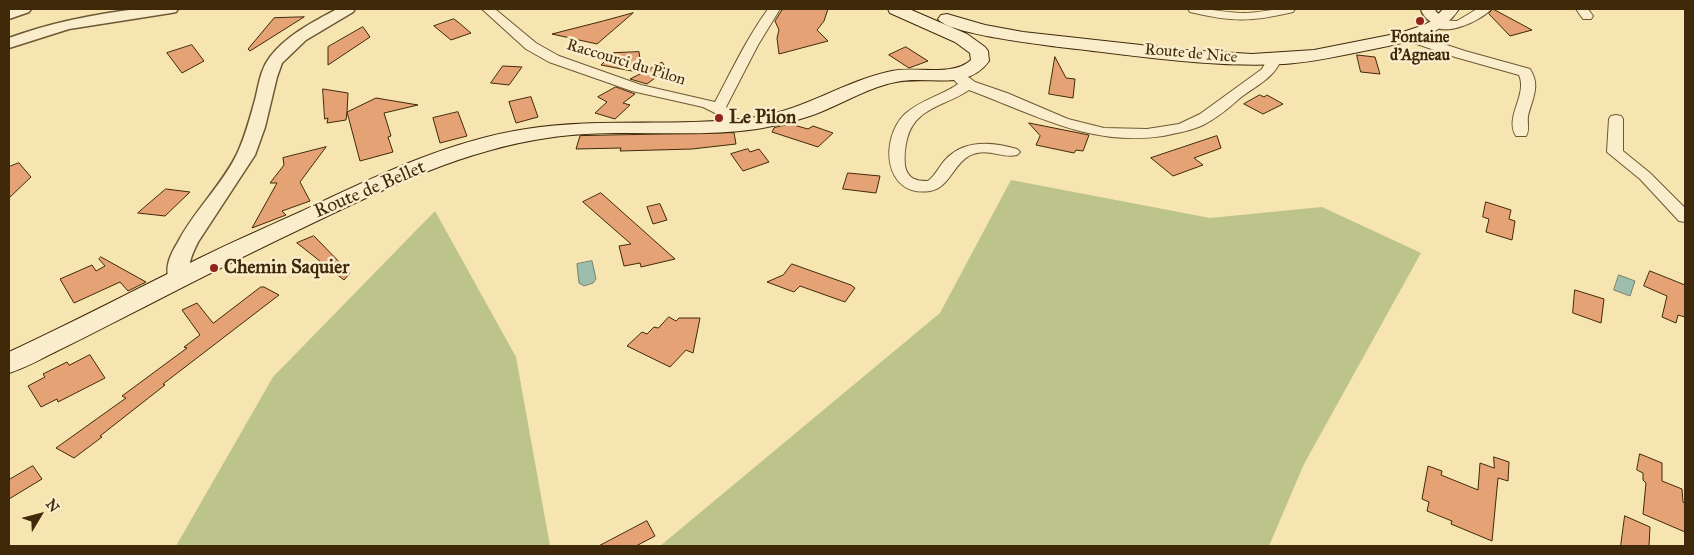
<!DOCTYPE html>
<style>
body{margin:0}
#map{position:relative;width:1694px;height:555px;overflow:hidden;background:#f6e4b1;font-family:"IM FELL Great Primer",serif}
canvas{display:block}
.frame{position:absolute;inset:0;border:10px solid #402909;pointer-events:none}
.north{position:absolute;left:15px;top:490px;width:50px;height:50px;-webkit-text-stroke:4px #f9edcc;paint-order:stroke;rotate:53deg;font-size:14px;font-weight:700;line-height:20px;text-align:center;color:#402909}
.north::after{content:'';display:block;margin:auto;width:18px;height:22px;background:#402909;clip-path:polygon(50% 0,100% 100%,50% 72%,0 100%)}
</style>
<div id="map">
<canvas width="1694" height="555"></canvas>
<div class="frame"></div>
<div class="north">N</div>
</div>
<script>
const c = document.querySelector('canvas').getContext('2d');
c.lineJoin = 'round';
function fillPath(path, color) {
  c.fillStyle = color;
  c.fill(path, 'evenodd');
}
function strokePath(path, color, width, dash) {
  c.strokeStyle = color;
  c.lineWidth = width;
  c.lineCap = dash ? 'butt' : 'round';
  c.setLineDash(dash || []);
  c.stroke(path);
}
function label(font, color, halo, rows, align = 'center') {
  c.font = font + ' "IM FELL Great Primer",serif';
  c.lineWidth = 5;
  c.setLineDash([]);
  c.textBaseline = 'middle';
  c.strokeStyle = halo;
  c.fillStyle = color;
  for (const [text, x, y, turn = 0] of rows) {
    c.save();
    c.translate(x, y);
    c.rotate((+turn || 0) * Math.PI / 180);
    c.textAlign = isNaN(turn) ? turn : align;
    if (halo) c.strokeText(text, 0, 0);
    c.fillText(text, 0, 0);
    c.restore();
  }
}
fillPath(new Path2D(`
 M1011,180L1210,218L1322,207L1421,253L1304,464L1269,546H660L940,313Z
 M435,211L516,357L550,546H176L273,377Z`), '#bcc48c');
const water = new Path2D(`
 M592,261L596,279L593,283L584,286L579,283L577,264Z
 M1619,275L1635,281L1630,296L1614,290Z`);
fillPath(water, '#9dbead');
strokePath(water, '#78826b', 1);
const building = new Path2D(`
 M785,9H828L824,21L817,30L828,41L779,54L777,38L779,30L775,21L782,10Z
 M1493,9L1532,30L1510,36L1489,14Z
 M633,13L597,44L552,34L603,21Z
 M304,17L250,51L248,49L274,18Z
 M454,19L458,22L471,33L451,40L434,26Z
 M363,27L370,37L328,65V47Z
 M192,45L204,61L182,73L167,53Z
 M906,47L928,61L909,68L889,55Z
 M639,52L642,73L662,62L667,69L647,84L630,79L642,73L601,65L613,53Z
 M1357,55L1375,57L1380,74L1361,72Z
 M1055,57L1066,78L1075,79L1073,98L1049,94Z
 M503,66L522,67L509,85L491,83Z
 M616,87L635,94L623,103L630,105L615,119L595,113L607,102L598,97Z
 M323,89L348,93L347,112L376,98L418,105L384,113L391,136L388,137L393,152L360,161L347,112L346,120L327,123L328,118L325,119Z
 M1260,95L1264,97L1267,95L1283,104L1263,114L1244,104Z
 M531,97L538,117L516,123L509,102Z
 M458,112L467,136L440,143L433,118Z
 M1029,123L1089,135L1083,151L1076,150L1074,153L1036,145L1040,136Z
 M790,124L808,129L813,126L833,133L818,147L772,132L774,128Z
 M734,133L736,144L692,149L620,151L621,148L576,149L580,136Z
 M1217,136L1221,148L1194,158L1203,165L1173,176L1151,158Z
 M326,147L300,182L310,201L282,211L286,215L252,228L277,183H270L284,165L283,158Z
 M748,149L750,152L759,149L769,162L743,171L731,154Z
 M19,163L31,177L9,198V167Z
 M848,173L880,176L876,193L843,189Z
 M166,189L190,192L165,216L138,213Z
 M601,193L675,259L641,267L640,263L624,266L619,246L631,244L583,202Z
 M1486,202L1511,210L1509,219L1515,221L1512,240L1486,232L1489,219L1483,217Z
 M660,204L667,220L653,224L647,207Z
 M314,236L350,273L344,280L297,243Z
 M101,257L146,282L128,291L120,282L74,303L60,279L92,265L96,271L105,266L99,259Z
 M792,264L851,285L855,288L845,302L800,286L794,292L767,282L783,275Z
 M1650,271L1685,285V317L1678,315L1676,323L1662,317L1667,296L1644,286Z
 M261,287H264L279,295L163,384L165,385L100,436L102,437L74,458L56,448L126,398L122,396L187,348L184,347L200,335L182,310L197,303L213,323Z
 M1575,290L1604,299L1601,323L1573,313Z
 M669,317L676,321L679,318H700L693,353L686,350L670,367L627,346L642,332L647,334L654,327L658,328Z
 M90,355L105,378L58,402L57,399L41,407L28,386L45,377L43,374L67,362L69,365Z
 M1640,454L1662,463V481L1682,489L1683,502L1685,504V532L1643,514L1646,483L1643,480V473L1637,470Z
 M1494,457L1509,462L1508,481L1498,478L1492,541L1451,524L1452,521L1427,511L1429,502L1422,499L1428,466L1442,471L1441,475L1478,490L1480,463L1494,468Z
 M33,466L42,479L9,499V480Z
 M1625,516L1650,527L1649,546H1621Z
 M647,521L655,536L636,546H599Z`);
fillPath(building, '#e5a375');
strokePath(building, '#402909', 1);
const minor = new Path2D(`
 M482,9H495L536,43L559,56L641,85L715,102C732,70 747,38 768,9H780L758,45L726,107L732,112L737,124L735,127H725L719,115L703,107L632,91L549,62L526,49Z
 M1188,9C1207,8 1225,13 1244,13C1261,13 1276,8 1295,9L1293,12C1251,22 1232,22 1190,12Z
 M1477,9H1491C1481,21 1444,38 1431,24L1437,20L1457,21Z
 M1576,9H1588L1593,16L1591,19H1583Z
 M1407,32L1465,51L1530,69C1541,86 1532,99 1528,116C1527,123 1530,130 1526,136H1516C1504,117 1528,95 1519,75L1455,57L1402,39L1401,36Z
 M1274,55L1281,59C1276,77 1254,87 1240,98C1229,108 1217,118 1203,125C1191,131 1176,133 1163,136C1090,147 1034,114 969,90C946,106 915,107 907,139C905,147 904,157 905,166C908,179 916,181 928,181C936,175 939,166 946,159C965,139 993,142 1017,149L1020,152L1017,155C1001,159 987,146 969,156C953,165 949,188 930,191C884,198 879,139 905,114C920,100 941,96 958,84L948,74L950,71H960L975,82L1007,93L1068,119L1104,128L1147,129L1179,124L1200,114L1262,69L1269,56Z
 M1616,115L1621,116L1623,119V151L1650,173L1685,208V222L1679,221L1640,179L1607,152L1609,119L1611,116Z`);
const tertiary = new Path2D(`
 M9,9H31L29,12L9,19Z
 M138,9H178L176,12L171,13L69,29L9,48V38C50,23 94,14 138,9Z
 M337,9H355L353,12L306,40L282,63L277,77L265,127L255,155L198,242C192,254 187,265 190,279L187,284L179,286L171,284C163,270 170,255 178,242C194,211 222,185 237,154C245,137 250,118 255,100C259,85 260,70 270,57C287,35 313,22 337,9Z
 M1421,9H1435L1436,12L1450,21L1447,24C1436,27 1424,20 1421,9Z`);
const secondary = new Path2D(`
 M888,9H909L967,34L985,47L988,51L989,61C967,92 927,75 896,82C870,87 847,101 823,111C802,120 779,125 757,129C687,139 616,127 547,138C465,150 390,186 315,222C258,249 202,277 146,306C116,321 86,337 57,351C41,359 25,368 9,373V352C74,322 138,288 202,257C234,241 267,227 300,212C372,178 447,141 526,129C602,117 680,128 756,117C805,110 844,81 892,71C915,66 953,77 971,60L970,53L955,42L890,13Z
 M1443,9H1459C1440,38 1406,42 1374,49C1344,55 1314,62 1284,64C1209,68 1133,55 1059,47C1038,44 949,34 938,19L941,15L947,14L985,25L1023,32L1186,50L1252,54L1314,50L1400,33L1424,25L1433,20Z`);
strokePath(minor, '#6e5833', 2);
strokePath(tertiary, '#6e5833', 3);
strokePath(secondary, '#402909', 2);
fillPath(minor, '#f9edcc');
fillPath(tertiary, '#f9edcc');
fillPath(secondary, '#f9edcc');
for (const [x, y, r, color] of [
 [1420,21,5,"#8f2418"],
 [719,118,5,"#8f2418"],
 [214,268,5,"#8f2418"]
]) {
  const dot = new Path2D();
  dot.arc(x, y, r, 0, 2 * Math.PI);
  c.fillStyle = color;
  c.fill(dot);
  strokePath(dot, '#f9edcc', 2);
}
label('bold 16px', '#402909', '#f9edcc', [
 ["Fontaine",1420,38],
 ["d'Agneau",1420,56]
]);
label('16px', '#402909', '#f9edcc', [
 ["Route de Nice",1191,54,5],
 ["Raccourci du Pilon",626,63,17]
]);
label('bold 19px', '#402909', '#f9edcc', [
 ["Le Pilon",729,118],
 ["Chemin Saquier",224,268]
], 'left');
label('19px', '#402909', '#f9edcc', [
 ["Route de Bellet",370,190,-23]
]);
</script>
